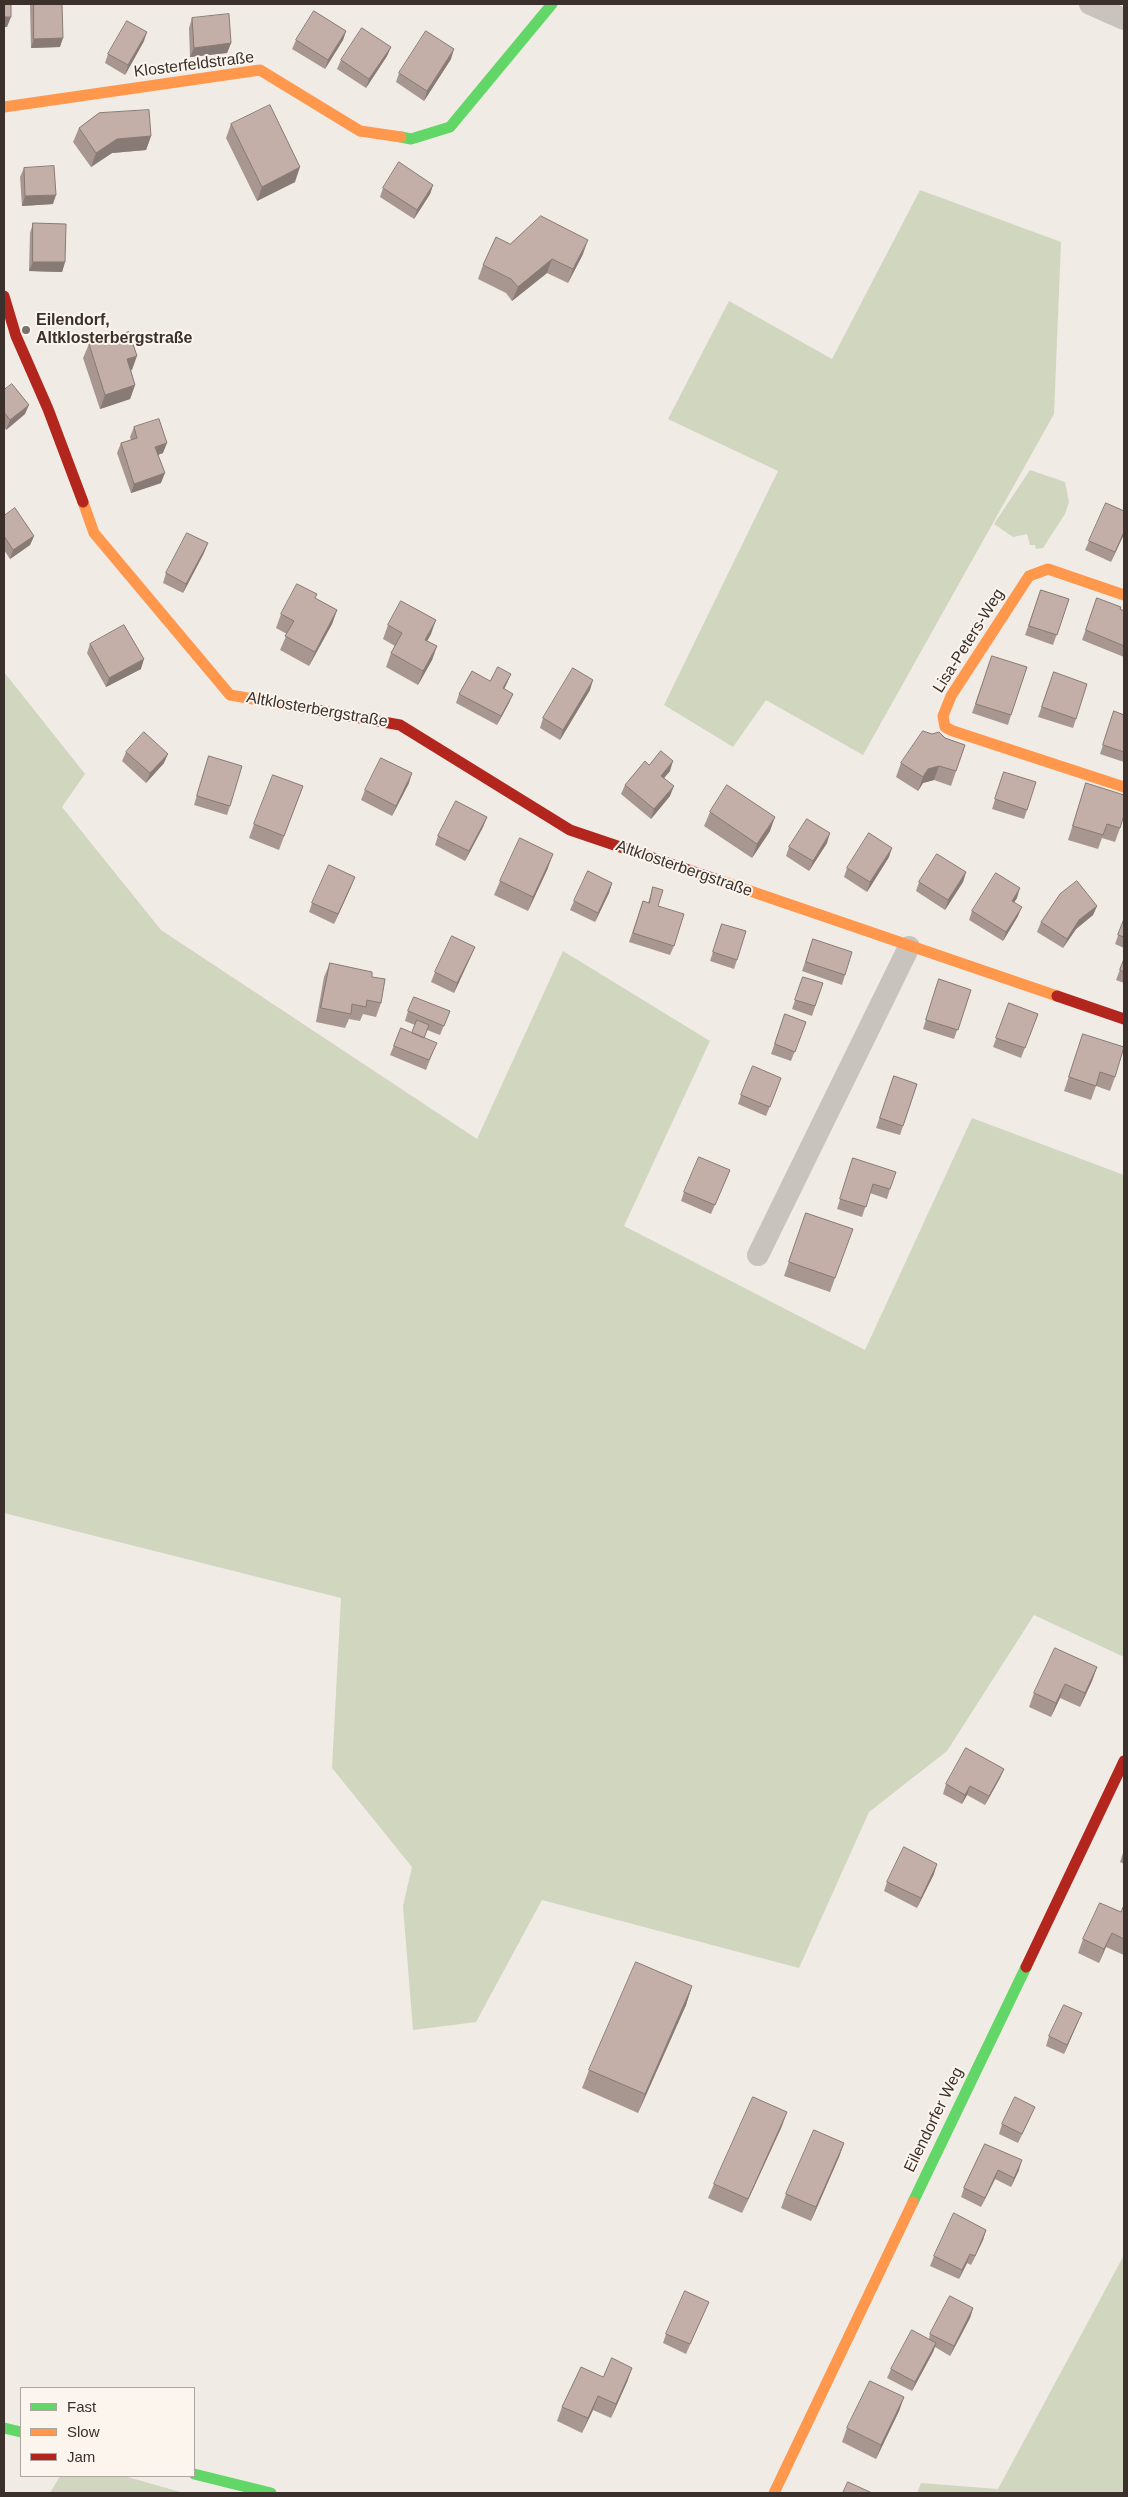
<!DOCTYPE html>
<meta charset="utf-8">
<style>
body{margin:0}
#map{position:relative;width:1128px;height:2497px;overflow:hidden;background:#f0ebe5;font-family:Helvetica,sans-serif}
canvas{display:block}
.frame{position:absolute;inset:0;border:5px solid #3b302b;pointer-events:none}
.legend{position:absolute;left:20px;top:2387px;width:175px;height:90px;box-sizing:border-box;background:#fbf5ee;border:1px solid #aea6a0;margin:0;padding:6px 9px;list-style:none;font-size:15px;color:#3b302b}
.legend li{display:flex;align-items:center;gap:10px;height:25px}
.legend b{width:25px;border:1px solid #aea6a0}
</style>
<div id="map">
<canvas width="1128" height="2497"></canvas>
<div class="frame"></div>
<ul class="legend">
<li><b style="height:6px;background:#63d668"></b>Fast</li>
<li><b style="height:6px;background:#ff974d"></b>Slow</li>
<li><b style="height:6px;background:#b3261e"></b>Jam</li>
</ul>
</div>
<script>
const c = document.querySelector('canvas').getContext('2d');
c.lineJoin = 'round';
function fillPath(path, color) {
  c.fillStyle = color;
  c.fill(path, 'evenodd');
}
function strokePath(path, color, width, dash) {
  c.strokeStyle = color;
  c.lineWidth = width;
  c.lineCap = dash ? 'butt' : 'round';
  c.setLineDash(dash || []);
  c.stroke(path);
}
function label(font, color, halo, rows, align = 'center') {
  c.font = font + ' Helvetica,sans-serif';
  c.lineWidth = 4;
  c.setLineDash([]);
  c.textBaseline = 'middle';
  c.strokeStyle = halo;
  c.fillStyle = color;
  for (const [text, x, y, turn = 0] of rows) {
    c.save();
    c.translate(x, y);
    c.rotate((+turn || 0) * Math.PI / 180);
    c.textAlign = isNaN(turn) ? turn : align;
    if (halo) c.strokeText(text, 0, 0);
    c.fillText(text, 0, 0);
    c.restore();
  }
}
fillPath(new Path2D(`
 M920,190L1061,242L1054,414L863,755L766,700L733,747L664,705L778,471L668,419L729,301L832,359Z
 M1030,470L1065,482L1069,502L1065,514L1043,548L1036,549L1035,545H1030L1027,534L1013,537L994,524Z
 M4,672L85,774L62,807L161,930L477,1139L563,951L710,1041L624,1226L865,1350L972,1118L1124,1175V1657L1034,1615L947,1751L869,1812L799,1968L542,1900L476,2022L413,2030L403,1906L412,1867L332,1768L341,1598L4,1513Z
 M1124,2255V2493H917L921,2483L998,2489Z
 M60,2476H124L184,2493H50Z`), '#d1d6bf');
strokePath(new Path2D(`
 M1090,4L1124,19
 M758,1255L909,947`), '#c9c3be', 22);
strokePath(new Path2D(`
 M401,137L411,139L450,127L552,4
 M913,2202L1026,1967
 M4,2428L21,2432
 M194,2474L271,2493`), '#63d668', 11);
strokePath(new Path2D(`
 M4,107L260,70L360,131L401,137
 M83,502L94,533L230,695L322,711
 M1124,595L1048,569L1029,576L951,696L943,716L945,727L953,731L1124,787
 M718,880L1057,996
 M774,2493L913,2202`), '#ff974d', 11);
strokePath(new Path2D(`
 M4,296L16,336L48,409L83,502
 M322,711L400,725L570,830L718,880
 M1057,996L1124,1019
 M1026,1967L1124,1761`), '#b3261e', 11);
fillPath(new Path2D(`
 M30,4H62L60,47L31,48Z
 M192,18L231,43L227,53L190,57L189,28Z
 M346,31L343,40L325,69L292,49L296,40Z
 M144,41L125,75L105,63L108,54Z
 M391,47L387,56L366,88L337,69L341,60Z
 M451,59L424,101L396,82L399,73Z
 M231,124L295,182L257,201L226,138Z
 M79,128L151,136L146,150L112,153L91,167L73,142Z
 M24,168L53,204L22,206L20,177Z
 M433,185L430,194L414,219L380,197L383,188Z
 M33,223L65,262L62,272L29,271L30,233Z
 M510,244L583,254L568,283L547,273L512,301L506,293L478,279L483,265Z
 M89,344L132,370H131L135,385L130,399L100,409L83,358Z
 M4,390L25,414L6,430L4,426Z
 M134,427L163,453L158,455L161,483L131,493L117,453L121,443L131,440L130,437Z
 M4,516L34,536L30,545L10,559L4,550Z
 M1124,534L1111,562L1085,550L1089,541Z
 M204,553L183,593L163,583L166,573Z
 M1041,590L1069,599L1053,645L1025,635Z
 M315,598L337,610L332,624L309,666L280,650L287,634L276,628L281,614Z
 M1097,598L1124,611V657L1082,640Z
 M388,625L431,634L427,641L437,646L432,660L418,685L386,667L391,653L395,646L383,639Z
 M90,644L141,669L106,687L87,653Z
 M992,656L1011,715L1008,725L972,713Z
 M1054,672L1076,719L1073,728L1038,717Z
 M511,674L504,689L513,694L509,703L497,725L456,703L459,694L490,681Z
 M590,690L560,740L540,728L543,718Z
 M1114,711L1124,715V762L1100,754Z
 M945,738L965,745L951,786L934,780L923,783L918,791L896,777L901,763Z
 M126,752L164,763L146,783L122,761Z
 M209,756L230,806L227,815L194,805Z
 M649,765L670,771L664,778L670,796L651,819L621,794L625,785Z
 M1004,772L1027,810L1024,819L992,809Z
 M409,783L392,816L361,800L365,790Z
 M1086,783L1120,828L1115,842L1102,838L1098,849L1068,840Z
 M303,786L279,850L249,838L254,824Z
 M710,812L770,831L752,858L704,826Z
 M487,817L483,827L465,861L435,845L438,836Z
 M827,843L809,871L786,856L789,847Z
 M889,857L867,892L844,877L847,868Z
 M548,868L528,911L494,895L500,881Z
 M966,872L963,882L945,910L916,891L919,882Z
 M612,883L609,893L595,922L570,910L574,901Z
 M351,887L334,924L309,912L312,903Z
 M653,887L658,906L674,946L670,955L629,942L643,901L648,903Z
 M1017,898L1014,902L1018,916L1003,941L969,920L972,911Z
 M1097,906L1093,915L1076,929L1063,948L1037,932L1041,922Z
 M1124,919V948L1115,944Z
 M722,924L737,960L734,969L710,961Z
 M813,939L845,975L842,985L802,971Z
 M475,947L471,956L454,993L431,982L435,972Z
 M1124,959V983L1116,980Z
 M330,963L372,977L381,1003L376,1017L363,1014L360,1021L349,1019L345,1028L316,1022L324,977Z
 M803,977L823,983L812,1016L792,1009Z
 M939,979L971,990L954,1039L923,1029Z
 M1009,1003L1038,1014L1021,1058L993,1047Z
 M408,1011H450L440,1035L427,1030L424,1038L433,1052L426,1070L390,1055L401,1028L412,1033L415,1025L405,1021Z
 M785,1014L806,1022L791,1061L771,1054Z
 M1083,1034L1115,1077L1110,1091L1096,1086L1091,1100L1064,1091Z
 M894,1076L917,1084L900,1135L876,1128Z
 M778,1087L766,1116L738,1104L741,1095Z
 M853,1158L890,1189L887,1199L870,1193L862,1217L837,1209Z
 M730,1170L711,1214L681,1201L684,1192Z
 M806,1213L853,1229L830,1292L784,1276Z
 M1097,1667L1092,1681L1080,1707L1060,1698L1051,1717L1029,1707L1034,1693Z
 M1004,1769L1000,1778L985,1805L967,1795L962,1804L943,1794L946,1784Z
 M1124,1850V1864L1120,1862Z
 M934,1874L917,1908L884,1891L887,1882Z
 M1124,1905V1955L1106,1947L1099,1963L1078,1953L1083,1939L1121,1912Z
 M692,1986L686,2005L638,2113L582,2088L589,2070Z
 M1078,2022L1064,2054L1046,2046L1049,2036Z
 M1031,2116L1018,2143L999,2134L1002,2124Z
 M782,2126L742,2213L708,2198L714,2184Z
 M844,2143L839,2157L811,2221L781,2208L786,2194Z
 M985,2144L1019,2170L1011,2187L995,2179L981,2207L961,2197L964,2188Z
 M986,2230L983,2240L971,2265L967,2263L959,2279L930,2266L934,2256Z
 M973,2308L970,2318L950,2356L935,2347L933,2352L912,2391L887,2378L891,2369L929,2339L930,2334Z
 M705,2311L686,2354L663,2343L666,2334Z
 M632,2368L627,2382L611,2418L593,2410L582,2433L557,2421L562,2407L603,2377Z
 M904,2397L899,2411L876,2459L842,2442L847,2428Z`), '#a89690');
fillPath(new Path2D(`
 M4,17H11L7,27H4Z
 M346,31L343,40L325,69L328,60Z
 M147,32L144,41L125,75L128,65Z
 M63,38L60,47L31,48L34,39Z
 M231,43L227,53L190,57L194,48Z
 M391,47L387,56L366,88L369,79Z
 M454,49L451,59L424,101L427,91Z
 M151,136L146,150L112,153L91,167L96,153L117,139Z
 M300,167L295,182L257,201L262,187Z
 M433,185L430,194L414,219L417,210Z
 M56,195L53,204L22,206L25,196Z
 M588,240L583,254L568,283L573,269Z
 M552,259L547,273L512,301L518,287Z
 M33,262H65L62,272L29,271Z
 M137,356L132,370L122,373L127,359Z
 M135,385L130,399L100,409L105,395Z
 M29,405L25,414L6,430L10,420Z
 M167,443L163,453L152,457L155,447Z
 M165,473L161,483L131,493L134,484Z
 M1124,532V534L1111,562L1115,552Z
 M34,536L30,545L10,559L13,550Z
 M208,543L204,553L183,593L186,584Z
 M337,610L332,624L309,666L315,652Z
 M436,620L431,634L420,654L425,640Z
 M437,646L432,660L418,685L423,671Z
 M144,659L141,669L106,687L109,678Z
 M511,674L507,683L500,698L503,688Z
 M593,680L590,690L560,740L563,730Z
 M513,694L509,703L497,725L501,716Z
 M168,754L164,763L146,783L150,773Z
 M673,761L670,771L658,785L661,776Z
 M939,766L934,780L923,783L918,791L923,777L928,769Z
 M412,773L409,783L392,816L396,806Z
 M674,786L670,796L651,819L654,809Z
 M487,817L483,827L465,861L469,851Z
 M775,817L770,831L752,858L757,844Z
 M830,833L827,843L809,871L813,861Z
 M892,848L889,857L867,892L870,882Z
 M553,854L548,868L528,911L533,897Z
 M966,872L963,882L945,910L948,900Z
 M355,877L351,887L334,924L338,914Z
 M612,883L609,893L595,922L598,913Z
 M1020,888L1017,898L1009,910L1012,901Z
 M1097,906L1093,915L1076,929L1063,948L1067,939L1079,920Z
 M1022,907L1018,916L1003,941L1006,932Z
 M475,947L471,956L454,993L457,983Z
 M1097,1667L1092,1681L1080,1707L1085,1693Z
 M1065,1684L1060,1698L1051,1717L1056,1703Z
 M1004,1769L1000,1778L985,1805L989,1796Z
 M970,1786L967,1795L962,1804L965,1795Z
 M937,1864L934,1874L917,1908L921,1898Z
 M1112,1933L1106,1947L1099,1963L1104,1949Z
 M692,1986L686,2005L638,2113L645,2094Z
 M1082,2013L1078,2022L1064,2054L1067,2045Z
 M787,2112L782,2126L742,2213L748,2199Z
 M844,2143L839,2157L811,2221L816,2207Z
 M1022,2160L1019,2170L1011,2187L1014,2178Z
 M998,2170L995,2179L981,2207L985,2198Z
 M986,2230L983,2240L971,2265L975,2256Z
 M970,2254L967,2263L959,2279L962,2270Z
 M973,2308L970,2318L950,2356L954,2346Z
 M936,2343L933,2352L912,2391L915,2382Z
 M632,2368L627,2382L611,2418L616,2404Z
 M598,2396L593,2410L582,2433L588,2418Z
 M904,2397L899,2411L876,2459L881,2445Z`), '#887a75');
const building = new Path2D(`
 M4,4H11V17H4Z
 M34,4H62L63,38L34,39Z
 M314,11L346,31L328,60L296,40Z
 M229,14L231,43L194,48L192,18Z
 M127,21L147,32L128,65L108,54Z
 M362,28L391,47L369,79L341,60Z
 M426,31L454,49L427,91L399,73Z
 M270,105L300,167L262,187L231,124Z
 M149,110L151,136L117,139L96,153L79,128L99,113Z
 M399,162L433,185L417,210L383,188Z
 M54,166L56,195L25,196L24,168Z
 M541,216L588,240L573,269L552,259L518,287L511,279L483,265L496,237L510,244Z
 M33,223L66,224L65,262H33Z
 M129,332L137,356L127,359L135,385L105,395L89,344Z
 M12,384L29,405L10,420L4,412V390Z
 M159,419L167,443L155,447L165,473L134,484L121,443L137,438L134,427Z
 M1106,503L1124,511V532L1115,552L1089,541Z
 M15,508L34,536L13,550L4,536V516Z
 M187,533L208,543L186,584L166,573Z
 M297,584L317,594L315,598L337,610L315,652L285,636L294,621L281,614Z
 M1041,590L1069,599L1057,635L1029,626Z
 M1097,598L1121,607L1120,609L1124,611V646L1086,630Z
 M401,601L436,620L425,640L437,646L423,671L391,653L402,633L388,625Z
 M124,625L144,659L109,678L90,644Z
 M992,656L1027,667L1011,715L976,704Z
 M498,667L511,674L503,688L513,694L501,716L459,694L472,671L490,681Z
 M573,668L593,680L563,730L543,718Z
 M1054,672L1087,684L1076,719L1042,707Z
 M1114,711L1124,715V752L1103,745Z
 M923,731L932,734L939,732L945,738L965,745L956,771L939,766L928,769L923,777L901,763Z
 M144,732L168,754L150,773L126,752Z
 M661,751L673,761L661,776L674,786L654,809L625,785L645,761L649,765Z
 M209,756L242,766L230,806L197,796Z
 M381,758L412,773L396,806L365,790Z
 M1004,772L1036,782L1027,810L995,799Z
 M273,775L303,786L284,836L254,824Z
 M1086,783L1124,795V815L1120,828L1107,824L1103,835L1073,826Z
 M727,785L775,817L757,844L710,812Z
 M456,801L487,817L469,851L438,836Z
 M807,819L830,833L813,861L789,847Z
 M869,833L892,848L870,882L847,868Z
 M520,838L553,854L533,897L500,881Z
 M937,854L966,872L948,900L919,882Z
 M329,865L355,877L338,914L312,903Z
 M588,871L612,883L598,913L574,901Z
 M996,873L1020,888L1012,901L1022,907L1006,932L972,911Z
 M1077,881L1097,906L1079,920L1067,939L1041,922L1060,894Z
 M653,887L663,890L658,906L684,914L674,946L633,933L643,901L649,903Z
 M1124,919V937L1118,935Z
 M722,924L746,931L737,960L713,952Z
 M452,936L475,947L457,983L435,972Z
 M813,939L852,952L845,975L806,962Z
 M1124,959V972L1120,970Z
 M330,963L372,972V977L385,979L381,1003L367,1000L366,1007L352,1004L351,1014L321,1008Z
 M803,977L823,983L815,1006L795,1000Z
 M939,979L971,990L958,1030L926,1020Z
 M414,997L450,1011L444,1026L408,1011Z
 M1009,1003L1038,1014L1025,1048L996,1038Z
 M785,1014L806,1022L795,1052L775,1044Z
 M417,1020L429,1025L424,1038L412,1033Z
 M401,1028L437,1043L429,1060L394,1046Z
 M1083,1034L1124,1047L1115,1077L1100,1072L1096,1086L1069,1077Z
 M753,1066L781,1078L770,1107L741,1095Z
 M894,1076L917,1084L903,1126L880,1118Z
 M699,1157L730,1170L715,1205L684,1192Z
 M853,1158L896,1172L890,1189L873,1184L866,1207L840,1199Z
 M806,1213L853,1229L835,1278L789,1262Z
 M1055,1648L1097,1667L1085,1693L1065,1684L1056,1703L1034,1693Z
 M966,1748L1004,1769L989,1796L970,1786L965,1795L946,1784Z
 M904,1847L937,1864L921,1898L887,1882Z
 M1100,1903L1121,1912L1124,1905V1939L1112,1933L1104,1949L1083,1939Z
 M636,1962L692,1986L645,2094L589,2070Z
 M1064,2005L1082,2013L1067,2045L1049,2036Z
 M753,2097L787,2112L748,2199L714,2184Z
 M1015,2097L1035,2107L1022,2134L1002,2124Z
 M814,2130L844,2143L816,2207L786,2194Z
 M985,2144L1022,2160L1014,2178L998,2170L985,2198L964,2188Z
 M954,2213L986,2230L975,2256L970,2254L962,2270L934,2256Z
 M685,2291L709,2302L690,2344L666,2334Z
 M950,2296L973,2308L954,2346L930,2334Z
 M912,2330L936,2343L915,2382L891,2369Z
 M612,2358L632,2368L616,2404L598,2396L588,2418L562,2407L581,2367L603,2377Z
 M870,2381L904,2397L881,2445L847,2428Z
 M848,2482L872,2493H843Z`);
fillPath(building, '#c3afa7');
strokePath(building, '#887a75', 1);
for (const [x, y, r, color] of [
 [26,330,5,"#7a716c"]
]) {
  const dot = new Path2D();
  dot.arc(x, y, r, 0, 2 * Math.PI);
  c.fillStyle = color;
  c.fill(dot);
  strokePath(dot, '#fbf5ee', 2);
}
label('16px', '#3b302b', '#fbf5ee', [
 ["Klosterfeldstraße",194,65,-7],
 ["Lisa-Peters-Weg",969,641,-58],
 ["Altklosterbergstraße",317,710,10],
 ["Altklosterbergstraße",684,869,19],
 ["Eilendorfer Weg",934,2120,-64]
]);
label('bold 16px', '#3b302b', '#fbf5ee', [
 ["Eilendorf,",36,321],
 ["Altklosterbergstraße",36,339]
], 'left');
</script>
